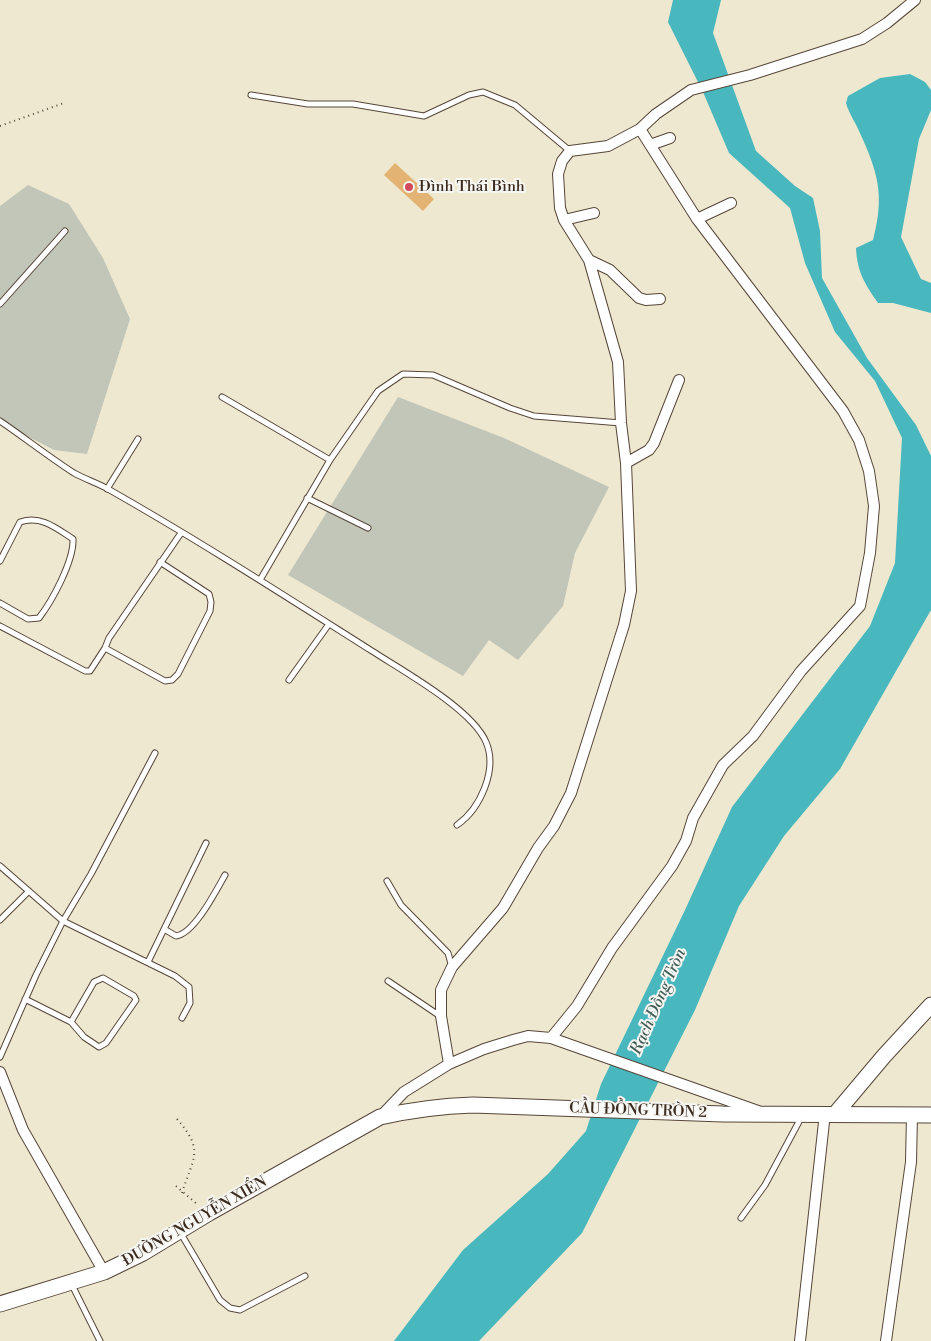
<!DOCTYPE html>
<meta charset="utf-8">
<style>
body{margin:0}
canvas{display:block;background:#eee8d0}
</style>
<canvas width="931" height="1341"></canvas>
<script>
const c = document.querySelector('canvas').getContext('2d');
c.lineJoin = 'round';
function fillPath(path, color) {
  c.fillStyle = color;
  c.fill(path, 'evenodd');
}
function strokePath(path, color, width, dash) {
  c.strokeStyle = color;
  c.lineWidth = width;
  c.lineCap = dash ? 'butt' : 'round';
  c.setLineDash(dash || []);
  c.stroke(path);
}
function label(font, color, halo, rows, align = 'center') {
  c.font = font + ' "Libre Bodoni",serif';
  c.lineWidth = 4;
  c.setLineDash([]);
  c.textBaseline = 'middle';
  c.strokeStyle = halo;
  c.fillStyle = color;
  for (const [text, x, y, turn = 0] of rows) {
    c.save();
    c.translate(x, y);
    c.rotate((+turn || 0) * Math.PI / 180);
    c.textAlign = isNaN(turn) ? turn : align;
    if (halo) c.strokeText(text, 0, 0);
    c.fillText(text, 0, 0);
    c.restore();
  }
}
fillPath(new Path2D(`
 M28,185L69,204L103,258L130,319L87,454L54,450L0,422V206Z
 M398,397L504,438L609,487L575,553L563,606L518,660L489,640L463,676L288,575Z`), '#c2c6b9');
fillPath(new Path2D(`
 M673,0H721L713,33L756,151L795,186L813,198L820,231L822,278L867,358L916,425L931,456V610L840,769L784,836L739,906L695,1010L582,1233L479,1341H394L463,1250L548,1174L586,1131L601,1084L685,910L732,807L870,626L895,563L902,438L875,381L835,332L805,263L790,208L729,153L703,92L668,22Z
 M910,74L925,82L931,90V110L919,139L901,237L921,279L931,283V313L893,303H878C865,284 857,272 856,248L873,240C885,195 878,172 859,131C855,121 849,114 846,103L848,96L880,78Z`), '#48b8be');
fillPath(new Path2D(`
 M395,163L434,199L423,211L384,175Z`), '#e2b372');
const lane = new Path2D(`
 M251,95L308,104H353L424,116L469,95L483,92L515,105L570,151
 M0,304L65,231
 M222,397L330,460
 M0,421C25,438 49,457 74,473C85,479 97,483 108,489C198,540 285,596 372,651C403,671 472,709 486,742C498,770 480,809 457,825
 M107,489L138,439
 M307,498L368,528
 M0,561L20,522C41,515 56,528 73,539C74,561 52,601 39,618L28,619L0,603
 M160,562L209,594L211,602L210,611L178,674L172,680L165,681L105,648L109,638L181,533
 M260,580L330,460L378,391L403,374L433,375L510,408L534,416L621,423
 M0,626L85,671H90L105,648
 M289,680L329,624
 M0,866L63,921L175,976L189,987L190,1003L182,1018
 M387,881L401,905L448,953L452,967
 M0,920L29,891
 M164,929L176,936C194,934 216,891 225,875
 M148,962L206,843
 M388,981L440,1016
 M25,999L71,1022L84,1037L99,1047L106,1043L136,1000L134,996L103,978L94,982L71,1022
 M0,1057L36,975L63,921L91,874L155,753
 M741,1218L765,1185L802,1116
 M180,1232L220,1300L230,1308L240,1310L305,1276
 M71,1283L100,1341`);
const street = new Path2D(`
 M650,145L670,138
 M697,219L731,203
 M564,220L594,213
 M589,260L610,270L639,298L646,300L660,299
 M626,463L649,450L654,443L679,380
 M551,1038L577,1006L612,948L672,866L686,841L693,818L723,765L753,736L801,671L860,606L870,553L874,506L869,471L859,440L843,411L697,219L640,129
 M449,1064L441,1016V990L452,967L503,908L538,848L554,826L571,793L624,625L631,591L626,463L621,423L618,362L589,260L564,220L560,208L558,174L562,161L570,151L608,146L640,129L656,114L691,90L750,75L862,39L887,23L915,0
 M0,1072L23,1130L104,1272
 M381,1116L404,1092L449,1064L484,1049L513,1040L528,1036L551,1038L758,1111
 M800,1341L825,1113
 M886,1341L911,1162L912,1115`);
const secondary = new Path2D(`
 M836,1113L884,1056L931,1005
 M0,1304L104,1272L143,1253L209,1213L380,1117C411,1110 441,1106 473,1105L723,1114L931,1115`);
strokePath(lane, '#564639', 7);
strokePath(street, '#564639', 12);
strokePath(secondary, '#564639', 17);
strokePath(new Path2D(`
 M0,126L64,103
 M177,1119C205,1151 193,1157 182,1193
 M176,1186L197,1204`), '#564639', 2, [1, 4]);
strokePath(lane, '#fff', 5);
strokePath(street, '#fff', 10);
strokePath(secondary, '#fff', 15);
for (const [x, y, r, color] of [
 [409,187,5,"#d1495b"]
]) {
  const dot = new Path2D();
  dot.arc(x, y, r, 0, 2 * Math.PI);
  c.fillStyle = color;
  c.fill(dot);
  strokePath(dot, '#f6f6f2', 2);
}
label('15px', '#3b2a1e', '#f6f6f2', [
 ["Đình Thái Bình",419,187]
], 'left');
label('15px', '#3b2a1e', '#f6f6f2', [
 ["CẦU ĐỒNG TRÒN 2",638,1111,2],
 ["ĐƯỜNG NGUYỄN XIỂN",195,1222,-30]
]);
label('italic 16px', '#405c56', '#f6f6f2', [
 ["Rạch Đồng Tròn",659,1002,-66]
]);
</script>
